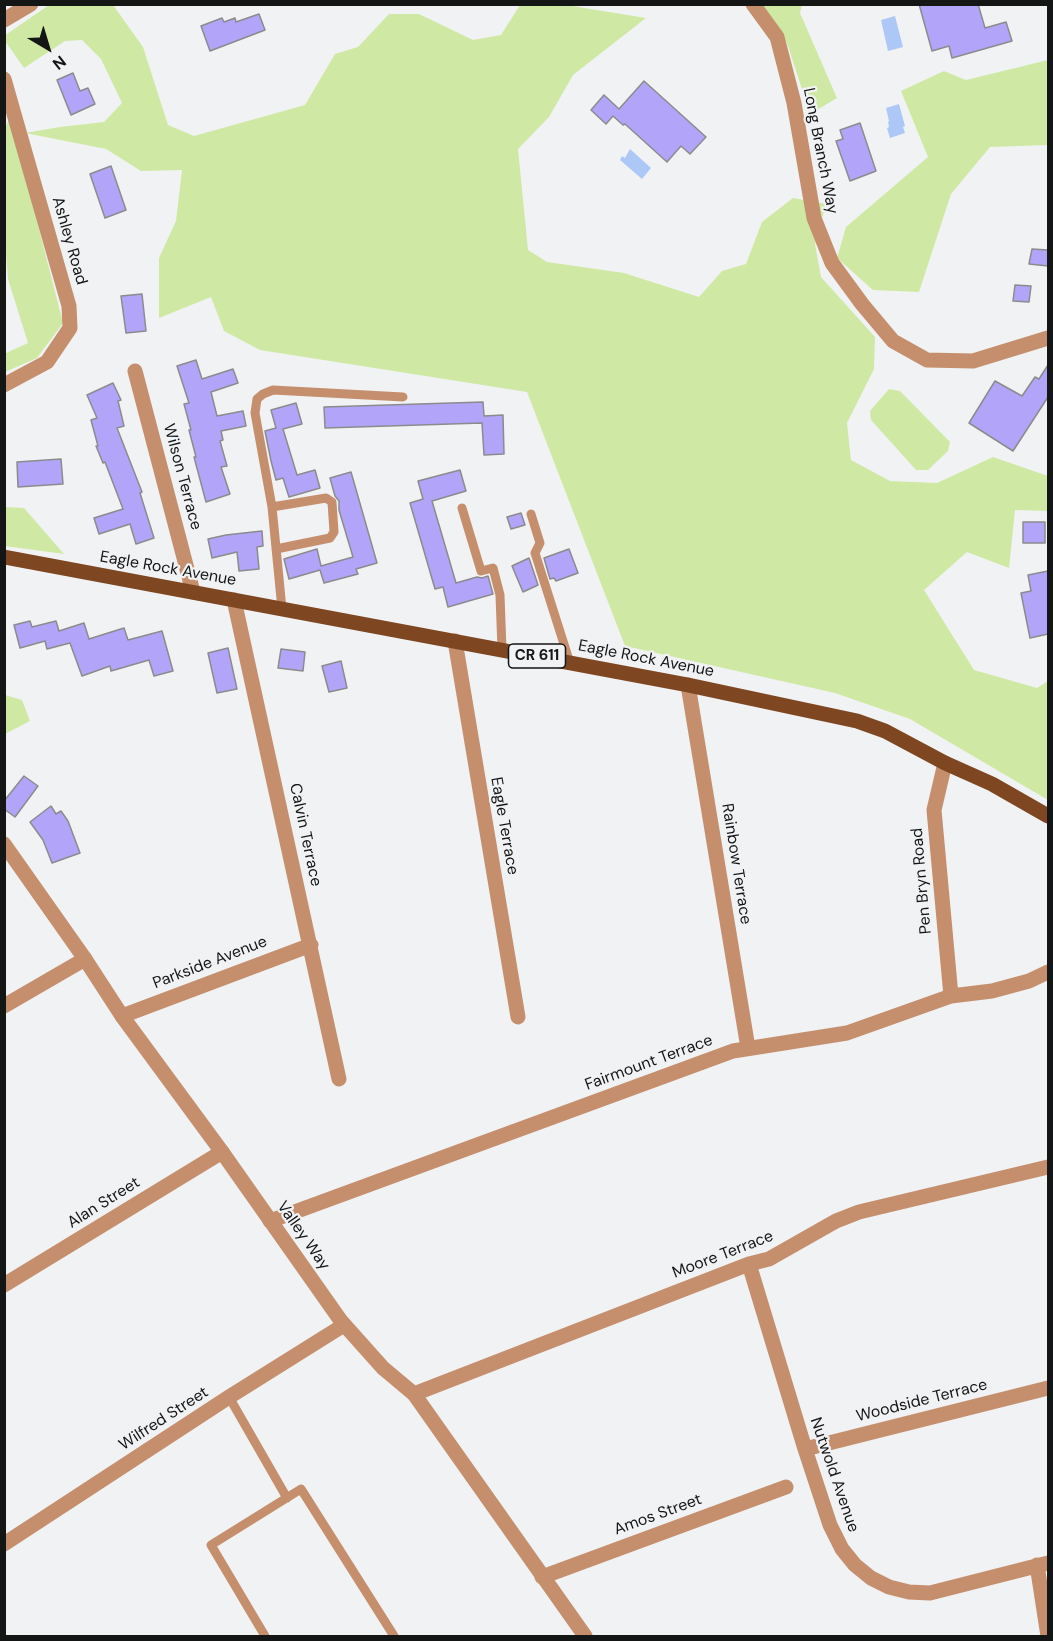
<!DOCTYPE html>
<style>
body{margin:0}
#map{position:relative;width:1053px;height:1641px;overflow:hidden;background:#f1f2f4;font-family:"DM Sans",sans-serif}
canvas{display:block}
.frame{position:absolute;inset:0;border:6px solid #141515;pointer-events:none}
.north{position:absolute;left:18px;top:18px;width:60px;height:60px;-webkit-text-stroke:4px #f1f2f4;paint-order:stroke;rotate:142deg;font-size:16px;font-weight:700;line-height:24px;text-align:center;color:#141515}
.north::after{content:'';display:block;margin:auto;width:21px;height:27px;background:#141515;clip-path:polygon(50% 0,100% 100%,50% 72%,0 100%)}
</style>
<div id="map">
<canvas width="1053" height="1641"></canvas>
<div class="frame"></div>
<div class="north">N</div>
</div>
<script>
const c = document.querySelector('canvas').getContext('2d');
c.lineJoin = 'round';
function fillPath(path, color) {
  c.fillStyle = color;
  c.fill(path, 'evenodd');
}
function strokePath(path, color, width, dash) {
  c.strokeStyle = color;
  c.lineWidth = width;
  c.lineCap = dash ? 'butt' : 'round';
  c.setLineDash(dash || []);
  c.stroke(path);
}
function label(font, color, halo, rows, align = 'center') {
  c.font = font + ' "DM Sans",sans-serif';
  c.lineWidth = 4.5;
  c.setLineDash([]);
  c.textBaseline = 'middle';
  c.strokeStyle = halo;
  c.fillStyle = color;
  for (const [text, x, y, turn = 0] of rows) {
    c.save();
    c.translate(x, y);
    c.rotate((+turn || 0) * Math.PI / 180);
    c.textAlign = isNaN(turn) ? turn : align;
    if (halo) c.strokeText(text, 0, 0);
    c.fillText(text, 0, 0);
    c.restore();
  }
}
fillPath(new Path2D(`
 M49,5H113L143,47L168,125L194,136L305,105L335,54L358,47L389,14H419L473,40L501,35L520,5H566L646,18L573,75L549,117L518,149L528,250L547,262L624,273L699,297L722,271L746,264L762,222L793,198L826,204L815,244L821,277L875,337L874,369L847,423L851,460L890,481L937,483L993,457L1048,476V511L1015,510L1009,568L967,552L924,590L974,670L1037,688L1048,681V800L910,719L835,693L625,646L527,392L260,350L224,331L211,297L159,318V258L176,221L182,170L141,171L106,149L25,133L60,127L104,122L122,103L101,59L82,40L65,41L24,68L5,41L4,36Z
 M763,5H802L800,13L837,98L810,114L787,43Z
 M1048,60V145L990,147L951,194L919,292L873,290L837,258L846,227L928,157L901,91L944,71L966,80Z
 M10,115L63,323L37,358L5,372L4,354L28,343L8,279L5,241L4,132Z
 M889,389L900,391L950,442L948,451L928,470H916L871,420L870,411Z
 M5,507L24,508L64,554L5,546Z
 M5,695L22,700L30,721L5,734Z`), '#cfe9a5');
fillPath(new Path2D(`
 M895,16L903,47L888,51L881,20Z
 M899,104L905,126L903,127L905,133L890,138L887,128L889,127L888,122L889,121L886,108Z
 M630,149L651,168L642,179L620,160L622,156L625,158Z`), '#adc8f6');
const building = new Path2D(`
 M919,4H978L985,28L1006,22L1012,41L952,58L949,46L932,51Z
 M259,14L265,30L210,51L201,26L222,18L224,22L235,18L236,22Z
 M73,73L80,91L88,88L95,104L71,115L57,80Z
 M644,81L706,137L690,154L681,146L667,162L625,124L623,125L613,116L606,124L591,110L604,95L619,109Z
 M860,123L876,171L850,181L836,141L843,139L840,130Z
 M111,166L126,210L105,218L90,174Z
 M1032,249L1048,250V266L1029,264Z
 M1015,285L1031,286L1029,302L1013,301Z
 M142,294L146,331L126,333L121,296Z
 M196,360L202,379L233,369L238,383L211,392L217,416L243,411L246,426L221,431L223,440L220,441L227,466L221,467L230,494L206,502L194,457H196L189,430H191L184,404L189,403L177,366Z
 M1048,365V397L1013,451L969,423L995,381L1022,396L1035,377L1039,379Z
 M113,383L121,400L118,401L124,426L117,428L142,492L140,493L154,538L136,544L130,524L99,534L94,518L123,509L105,462L103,463L96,446H98L91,420L97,418L87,395Z
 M483,402L484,416L503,415L504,454L484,455L482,423L325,428L324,407Z
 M296,403L302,424L283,429L297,475L315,470L320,488L289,497L283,478L276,480L271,461L265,431L276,428L271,410Z
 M61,459L63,484L18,487L17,462Z
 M460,470L466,491L432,501L456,583L477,577L482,578L488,576L493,594L448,607L443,587L435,589L410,503L423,499L418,481Z
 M351,472L377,563L356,569L358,574L324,583L320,570L289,579L284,559L317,549L321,566L353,557L339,510V501L335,496L330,478Z
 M521,513L525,525L511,529L507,517Z
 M1023,522H1045V543H1023Z
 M262,531L263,546L257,547L259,569L239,571L237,552L212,558L208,539L226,535Z
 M569,549L578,573L556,581L554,578L550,579L544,558Z
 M529,558L538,585L523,592L512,566Z
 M1048,571V634L1030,638L1021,593L1031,591L1028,575Z
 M30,621L32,627L56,621L59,631L84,623L89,639L124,628L128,640L162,631L173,671L154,676L149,660L111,671L110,666L82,676L70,643L47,649L45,641L20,648L14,625Z
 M228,648L237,689L217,693L208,653Z
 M281,649L305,652L303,671L278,668Z
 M341,661L347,688L329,692L322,666Z
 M24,776L38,786L15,817L4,809V801Z
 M51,806L56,814L61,811L68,821L80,853L52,863L43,840L30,822Z`);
fillPath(building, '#b2a5f9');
strokePath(building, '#8b8b8d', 1.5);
strokePath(new Path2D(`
 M272,507L326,498L332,502L334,532L330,538L276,549
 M462,508L481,571L493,568L500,595L502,650
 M531,514L540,543L535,553L570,663
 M282,609L272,507L255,413L257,399L263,394L273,390L403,397
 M229,1397L287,1498
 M265,1636L211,1545L301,1489L394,1636`), '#c58f6e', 9);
strokePath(new Path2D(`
 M753,4L777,37L794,103L814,218L832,263L862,304L893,341L927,360L973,361L1048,338
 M4,20L31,4
 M4,79L69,306L70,328L47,362L4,385
 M135,371L193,592
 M234,600L339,1079
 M455,641L518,1017
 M688,685L748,1048
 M945,763L934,810L951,996
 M4,1006L85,959
 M122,1016L311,945
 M270,1221L733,1051L847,1033L951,996L992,991L1029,981L1048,972
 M749,1264L805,1449L830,1525L842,1549L855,1565L871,1578L889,1587L909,1592L930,1593L1048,1563
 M4,1285L222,1152
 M414,1394L749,1264L769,1259L836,1221L859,1212L1048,1167
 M805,1449L1048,1388
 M4,1544L229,1397L344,1325
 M1037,1565L1048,1636
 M542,1577L786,1487`), '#c58f6e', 15);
strokePath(new Path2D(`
 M4,844L85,959L122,1016L222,1152L341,1321L383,1368L414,1394L585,1636`), '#c58f6e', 15);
strokePath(new Path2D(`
 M4,557L688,685L857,721L885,731L945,763L992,784L1048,816`), '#7e4722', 15);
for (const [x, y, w] of [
 [537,656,57]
]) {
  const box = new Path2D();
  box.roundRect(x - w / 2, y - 12, w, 24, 4.5);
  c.fillStyle = '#f1f2f4';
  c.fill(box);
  strokePath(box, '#141515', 1.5);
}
label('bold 15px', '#141515', null, [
 ["CR 611",537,656]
]);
label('16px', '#141515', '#f1f2f4', [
 ["Long Branch Way",820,151,79],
 ["Ashley Road",69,241,74],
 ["Wilson Terrace",182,477,75],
 ["Eagle Rock Avenue",168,569,10],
 ["Eagle Rock Avenue",646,659,11],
 ["Eagle Terrace",504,826,80],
 ["Calvin Terrace",305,835,78],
 ["Rainbow Terrace",736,864,81],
 ["Pen Bryn Road",922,881,-95],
 ["Parkside Avenue",210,963,-21],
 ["Fairmount Terrace",649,1063,-20],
 ["Alan Street",104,1203,-32],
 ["Valley Way",303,1236,55],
 ["Moore Terrace",723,1255,-21],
 ["Woodside Terrace",922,1401,-14],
 ["Wilfred Street",164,1419,-33],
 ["Nutwold Avenue",834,1475,71],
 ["Amos Street",658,1515,-20]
]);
</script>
